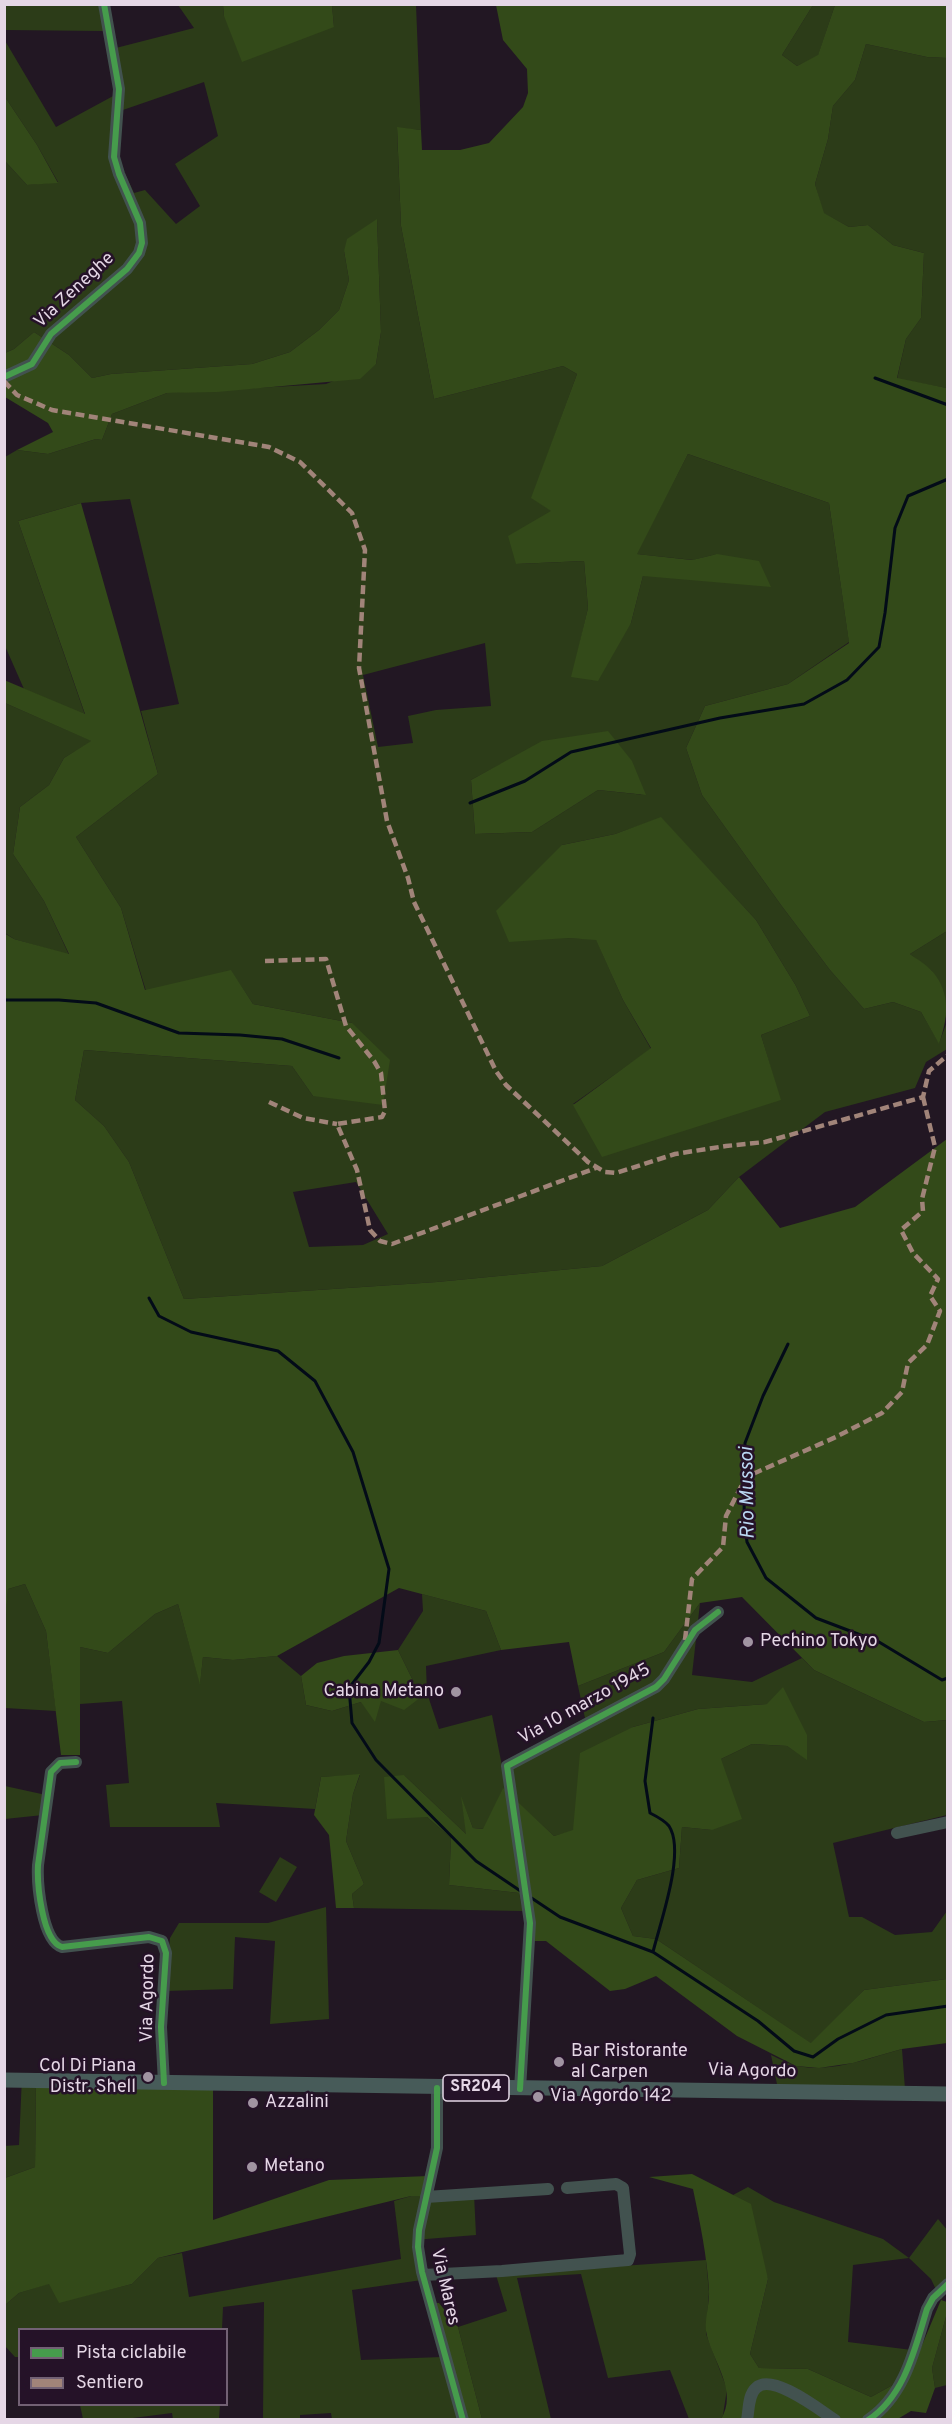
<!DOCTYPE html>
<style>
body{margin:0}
#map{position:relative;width:952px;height:2424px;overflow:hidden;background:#221723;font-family:Overpass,sans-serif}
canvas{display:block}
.frame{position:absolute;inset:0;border:6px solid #e5d7e6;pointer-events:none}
.legend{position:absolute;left:18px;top:2328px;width:210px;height:78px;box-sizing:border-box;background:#251228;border:2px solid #726174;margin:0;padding:8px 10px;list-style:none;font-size:18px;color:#e5d7e6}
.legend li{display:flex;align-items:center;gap:12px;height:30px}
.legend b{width:30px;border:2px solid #726174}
</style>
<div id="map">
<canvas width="952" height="2424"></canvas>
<div class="frame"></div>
<ul class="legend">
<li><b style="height:8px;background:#469c4c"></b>Pista ciclabile</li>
<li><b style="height:8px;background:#a18479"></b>Sentiero</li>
</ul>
</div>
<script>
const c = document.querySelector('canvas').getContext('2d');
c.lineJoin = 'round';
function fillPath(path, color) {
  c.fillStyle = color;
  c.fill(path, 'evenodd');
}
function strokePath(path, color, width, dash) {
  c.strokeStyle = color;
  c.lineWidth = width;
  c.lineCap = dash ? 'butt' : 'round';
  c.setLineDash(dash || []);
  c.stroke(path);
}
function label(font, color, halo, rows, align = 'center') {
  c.font = font + ' Overpass,sans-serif';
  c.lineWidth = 5;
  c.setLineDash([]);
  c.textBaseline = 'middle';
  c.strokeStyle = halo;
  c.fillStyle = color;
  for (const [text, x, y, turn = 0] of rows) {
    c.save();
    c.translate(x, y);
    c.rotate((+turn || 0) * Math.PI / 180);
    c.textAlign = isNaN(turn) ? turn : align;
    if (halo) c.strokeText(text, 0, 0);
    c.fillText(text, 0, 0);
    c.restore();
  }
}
fillPath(new Path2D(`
 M99,4L104,31L5,30V5Z
 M178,5H223L224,16L334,27L332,5H416L421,130L397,128L401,226L434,399L563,366L577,374L532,498L552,511L516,564L584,561L588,608L572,677L631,623L643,576L717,554L693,560L636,554L688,454L829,503L849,642L788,684L705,706L686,748L702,795L781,905L830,970L864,1009L893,1002L921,1012L939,1043L947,1022L932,971L910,954L947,931V1049L926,1062L915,1088L825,1112L739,1177L708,1210L602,1266L437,1282L184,1299L129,1162L104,1126L75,1100L84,1050L292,1066L313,1096L352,1023L253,1004L231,971L146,991L121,908L76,837L158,774L141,711L179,704L130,499L81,503L18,521L85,715L24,689L5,646V457L17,450L48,454L96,439L102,440L112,414L167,393L326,384L376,364L381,332L377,220L344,251L349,280L339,310L319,330L290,352L252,364L111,374L92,378L69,355L34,332L14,349L5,353V161L27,185L58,182L37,145L5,97L4,39L56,127L115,95L108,50L194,28ZM204,82L218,136L175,164L200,206L176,224L145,190L134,193L117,156L120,111ZM485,643L491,706L436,710L408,716L413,743L378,747L363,675ZM501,764L645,795L598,790L532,832L475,834L471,780ZM661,818L756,920L796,986L810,1016L761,1035L780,1100L573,1104L651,1049L623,1000L596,939L567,938L562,845L615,834ZM356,1182L388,1234L363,1245L309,1247L293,1192Z
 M813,5H835L818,56L797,66L782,55Z
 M866,44L927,57L947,58V388L897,379L906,339L921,318L924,253L893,245L868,225L849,227L823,213L815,184L828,139L833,106L855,80Z
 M5,703L92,741L64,758L49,785L20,807L13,854L44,901L69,955L14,939L5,933Z
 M25,1584L46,1631L56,1711L5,1708L4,1628L8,1589Z
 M422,1594L486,1611L501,1650L426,1666L427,1693L439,1729L492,1715L502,1766L585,1718L578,1686L664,1652L700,1603L692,1675L752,1682L802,1658L814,1670L924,1722L947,1720V1815L833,1843L849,1917H862L895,1935L932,1932L947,1911V1979L864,1990L812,2044L656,1939L633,1936L621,1908L637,1880L679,1868L682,1827L712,1830L721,1759L752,1744L787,1746L807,1759L767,1704L698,1709L633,1727L573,1831L554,1836L503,1789L484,1829L473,1828L462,1800L467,1835L404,1775L427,1817L451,1838L449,1885L519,1893L523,1911L354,1908L352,1894L364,1884L346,1841L353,1794L360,1775L321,1777L315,1809L216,1803L220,1827H110L106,1785L129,1783L122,1701L80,1704V1647L108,1653L155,1614L178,1604L200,1683L203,1657L233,1660L277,1656L301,1676L306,1705L332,1711L361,1702L421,1697L398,1650L423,1611Z
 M5,1786L46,1795L43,1815L5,1819Z
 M280,1857L297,1867L276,1902L259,1892Z
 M326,1907L329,2019L270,2024L275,1941L235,1937L233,1989L165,1991L170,1938L179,1923H268Z
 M902,2049L905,2089H778L771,2055C780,2059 789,2064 797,2066C832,2073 869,2058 902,2049Z
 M22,2076H36L35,2167L5,2178L4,2146L19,2145Z
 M748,2187L774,2202L883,2239L909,2258L938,2219L948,2231L947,2289L941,2300L931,2279L909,2258L853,2265L848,2342L920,2351L909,2376L871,2397L808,2369L759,2368L750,2354L768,2279L733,2195Z
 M474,2194L476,2235L414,2240L422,2280L352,2290L361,2360L442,2357L461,2419H332L331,2413L300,2415V2419H263L264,2302L223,2307L222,2329L20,2330L19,2357H15L5,2346V2305L19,2293L50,2283L59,2302L132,2284L158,2258L182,2253L189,2297L401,2259L394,2201L411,2196Z
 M706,2260L709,2292L706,2334L727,2389L723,2415L721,2419H689L670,2370L608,2378L581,2274L517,2278L551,2419H482L458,2327L507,2311L496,2275Z
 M947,2313V2385L935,2388L932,2368Z
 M80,2405H220L219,2419H173L172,2413L125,2419H83Z`), '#2c3c18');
fillPath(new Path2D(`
 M223,5H332L334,27L242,62L224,16Z
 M496,5H813L782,55L797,66L818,55L835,5H947V58L927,57L866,44L855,80L833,106L828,139L815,184L824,213L849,227L868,225L893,245L924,253L921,318L906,339L897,378L947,388V931L910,954C917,959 927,965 933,972C951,994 948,1018 939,1044L921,1012L893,1002L864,1009L830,970L781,905L702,795L686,748L705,706L788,684L849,643L829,503L688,454L637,554L692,560L717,554L759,561L771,587L643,576L631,623L598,681L571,677L588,608L584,561L516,564L508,536L551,511L531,498L577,374L563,366L434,399L401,226L397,127L421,130L422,150H460L489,143L523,107L528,93L527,69L503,40Z
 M5,97L37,145L58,183L27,185L5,161Z
 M377,219L381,332L376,364L360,379L217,392L167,393L112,414L102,440L96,439L48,454L17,450L53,432L48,423L5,397V353L14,349L34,332L69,355L92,378L111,374L252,364L290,352L319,330L339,310L349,280L344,251L347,239Z
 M81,503L158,774L76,837L121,908L145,990L231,970L253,1004L352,1023L390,1060L383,1105L313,1096L292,1066L84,1050L75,1100L104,1126L129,1162L184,1299L437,1282L602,1266L708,1210L739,1177L780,1228L855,1207L947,1139V1720L924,1722L814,1670L742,1597L700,1603L664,1652L578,1686L569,1642L501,1650L486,1611L399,1588L277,1656L233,1660L203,1657L200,1685L178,1604L155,1614L108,1653L80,1647V1755H61L46,1631L25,1584L8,1589L5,1628L4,933L14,939L69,954L44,901L13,854L20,807L49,785L64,758L91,741L5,703L4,680L85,714L18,521Z
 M608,731L632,761L646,795L598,790L532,832L475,834L471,780L542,741Z
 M661,817L756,920L796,986L810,1016L761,1035L781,1100L602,1157L573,1105L651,1048L623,1000L596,940L567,938L509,942L496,911L562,845L615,834Z
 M398,1650L421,1697L404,1710L381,1701L375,1722L361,1702L332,1711L306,1705L301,1676L317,1663L344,1656Z
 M783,1687L807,1735V1760L787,1746L752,1744L721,1759L742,1819L712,1830L682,1827L679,1868L637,1880L621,1908L633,1936L656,1939L811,2043L864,1990L947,1979V2043L902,2049L853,2063L819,2068L796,2066L737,2036L656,1976L625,1989L610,1991L546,1941H526V1924L519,1893L449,1885L451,1838L427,1817L387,1819L384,1777L404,1775L466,1834L461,1796L473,1828L483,1829L503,1788L554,1836L573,1830L580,1753L633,1727L698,1709L767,1704Z
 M360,1774L353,1794L346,1841L364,1884L352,1894L354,1908H336L329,1835L314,1815L321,1777Z
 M36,2076L213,2084V2220L329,2180L428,2176L422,2196H411L158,2258L132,2284L59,2303L49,2284L19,2293L5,2305V2178L35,2167Z
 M692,2174L751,2204L768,2279L750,2354L759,2368L808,2369L871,2397L909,2376L941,2300L947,2302V2313L932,2368L935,2388L926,2413L911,2411L896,2420L721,2419C738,2392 714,2363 707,2336C703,2322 710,2305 709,2290C707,2256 700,2223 693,2189L649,2177Z
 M429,2303H439L458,2327L482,2419H461Z`), '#334a19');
strokePath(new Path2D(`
 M875,378L948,405
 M470,803L525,781L571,752L720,718L804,704L847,680L879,647L885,613L895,528L908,496L948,479
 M4,1000H59L96,1003L179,1033L240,1035L282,1039L339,1058
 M149,1298L159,1316L191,1332L278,1351L315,1381L353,1452L389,1569L379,1643L369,1662L349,1688L352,1723L376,1760L476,1861L522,1892
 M788,1344L763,1396L745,1443L744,1518L747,1542L766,1578L816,1618L879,1642L942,1680L948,1678
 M653,1718L645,1781L650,1813C656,1816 665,1821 669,1826C686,1852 660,1923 653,1952
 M530,1897L560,1917L653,1952L758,2021L794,2051L813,2057L838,2039L886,2015L948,2006`), '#030b18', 3);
strokePath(new Path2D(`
 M4,377L32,364L51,334L127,269L139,253L142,243L140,223L119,174L114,157L119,89L104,4
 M76,1762L60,1763L51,1772L38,1865C37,1884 42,1941 62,1947L149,1937L162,1941L166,1953L161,2027L164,2083
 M897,1833L948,1822
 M437,2088V2148L419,2230L418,2247L422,2272L463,2420
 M520,2089L530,1923L507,1766L656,1687L664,1679L695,1630L718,1612
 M426,2197L548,2189
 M423,2275L502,2271L628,2260L630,2254L623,2188L616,2184L567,2188
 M747,2420C749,2410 748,2395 756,2388C772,2372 821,2411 835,2420
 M868,2420C905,2396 915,2348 927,2309L933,2298L948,2284`), '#42524f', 12);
strokePath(new Path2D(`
 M4,2080L948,2094`), '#475b59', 15);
strokePath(new Path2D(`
 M4,381L17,395L52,410L269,447L300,462L352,513L365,550L359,668L387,821L408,878L414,902L496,1071L506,1085L588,1162L605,1172L616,1173L675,1154L726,1146L765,1142L923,1097L929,1071L948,1055
 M265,961L326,959L346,1026L374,1061L381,1073L385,1111L382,1117L337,1124L357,1170L370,1230L380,1241L392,1244L596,1168
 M269,1102L303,1118L337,1124
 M685,1640L692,1579L723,1547L726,1516L746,1477L836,1437L882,1413L902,1392L908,1363L927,1345L940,1311L930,1296L938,1279L913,1253L901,1230L923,1211L922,1199L935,1147L923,1097`), '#a18479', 4.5, [9, 4.5]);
strokePath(new Path2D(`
 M4,377L32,364L51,334L127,269L139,253L142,243L140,223L119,174L114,157L119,89L104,4
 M76,1762L60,1763L51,1772L38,1865C37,1884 42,1941 62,1947L149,1937L162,1941L166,1953L161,2027L164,2083
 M437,2088V2148L419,2230L418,2247L422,2272L463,2420
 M520,2089L530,1923L507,1766L656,1687L664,1679L695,1630L718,1612
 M868,2420C905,2396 915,2348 927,2309L933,2298L948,2284`), '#469c4c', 6);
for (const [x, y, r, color] of [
 [748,1642,6,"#a194a2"],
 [456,1692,6,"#a194a2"],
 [559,2062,6,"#a194a2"],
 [148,2077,6,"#a194a2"],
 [538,2097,6,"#a194a2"],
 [253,2103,6,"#a194a2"],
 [252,2167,6,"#a194a2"]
]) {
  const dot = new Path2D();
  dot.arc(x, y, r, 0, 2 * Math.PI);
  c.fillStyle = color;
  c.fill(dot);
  strokePath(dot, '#251228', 2);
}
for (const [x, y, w] of [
 [476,2088,66]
]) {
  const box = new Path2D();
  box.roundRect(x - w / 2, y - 13, w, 26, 4.5);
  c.fillStyle = '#251228';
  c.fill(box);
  strokePath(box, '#e5d7e6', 1.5);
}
label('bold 16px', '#e5d7e6', null, [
 ["SR204",476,2088]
]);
label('18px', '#e5d7e6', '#251228', [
 ["Via Zeneghe",75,291,-43],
 ["Via 10 marzo 1945",585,1705,-29],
 ["Via Agordo",149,1998,-89],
 ["Via Agordo",752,2072,1],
 ["Via Mares",444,2287,77]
]);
label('18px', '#e5d7e6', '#251228', [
 ["Pechino Tokyo",760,1642],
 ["Cabina Metano",444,1692,"right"],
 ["Bar Ristorante",571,2052],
 ["al Carpen",571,2073],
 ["Col Di Piana",136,2067,"right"],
 ["Distr. Shell",136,2088,"right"],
 ["Via Agordo 142",550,2097],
 ["Azzalini",265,2103],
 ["Metano",264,2167]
], 'left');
label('italic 20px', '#b9d6f1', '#251228', [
 ["Rio Mussoi",749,1493,-91]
]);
</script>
